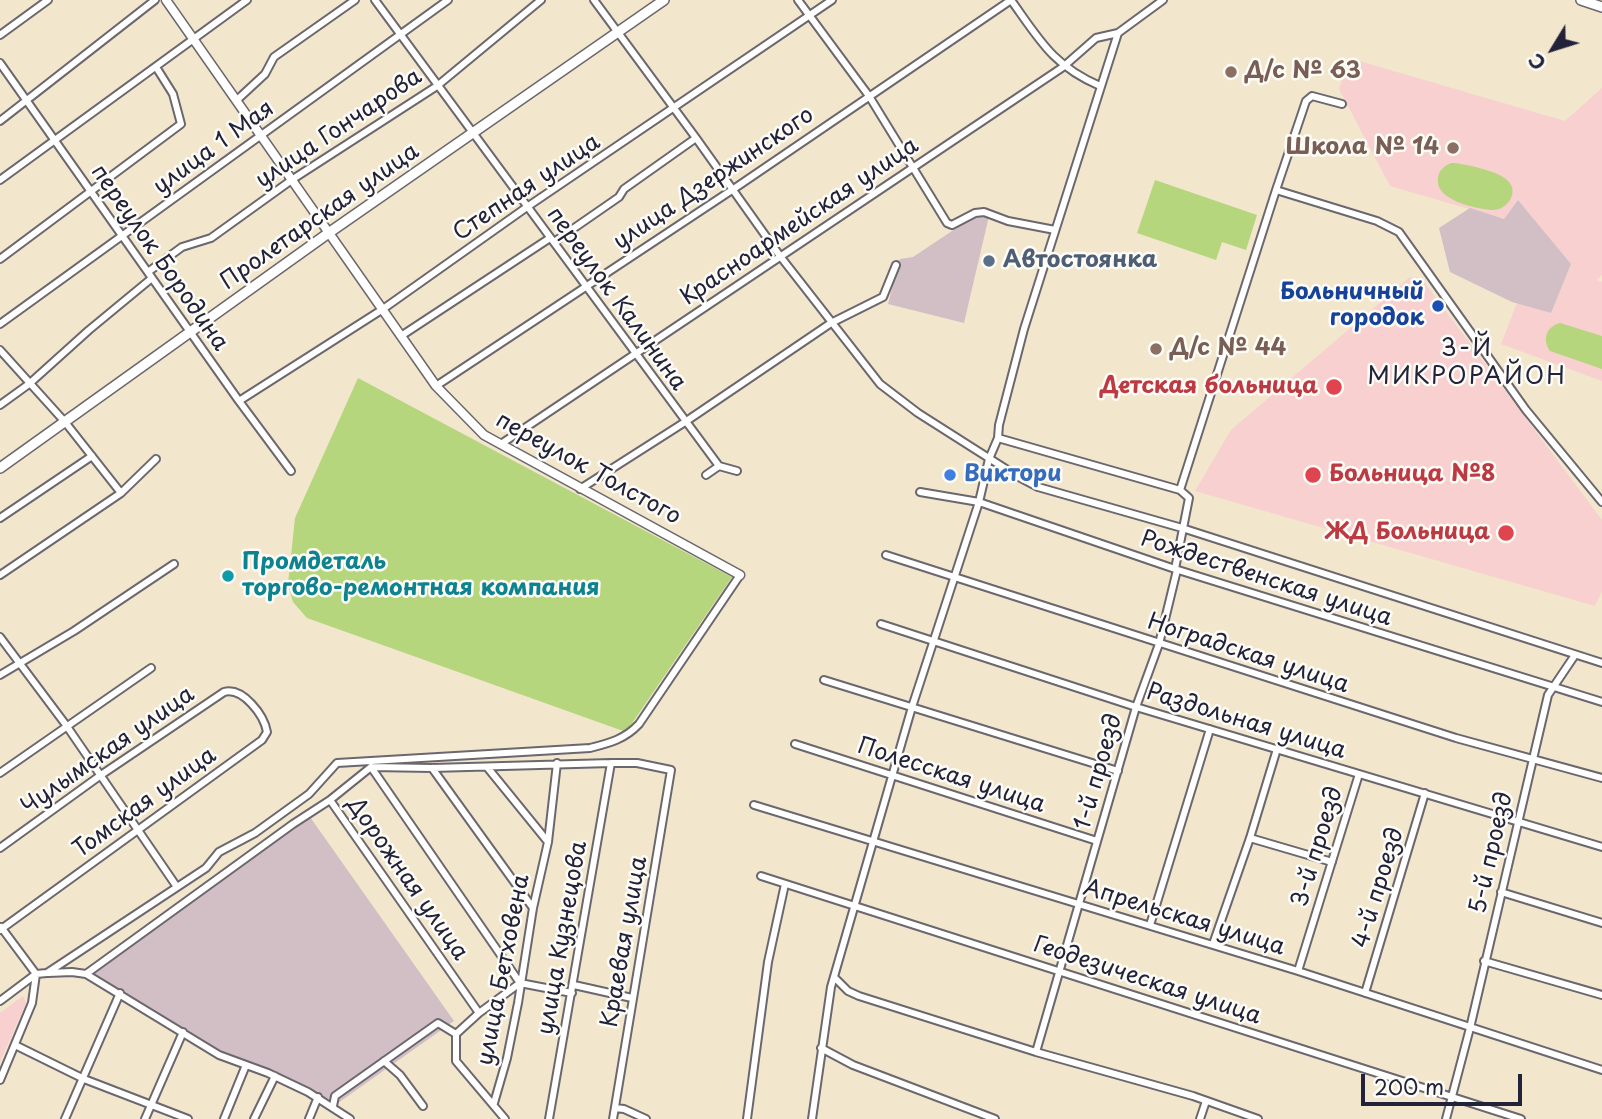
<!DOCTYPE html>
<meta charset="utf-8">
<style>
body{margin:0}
#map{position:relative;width:1602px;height:1119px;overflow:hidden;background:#f2e6cd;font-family:"Playpen Sans",sans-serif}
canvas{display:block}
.north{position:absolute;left:1518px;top:14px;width:70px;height:70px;-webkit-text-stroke:5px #fdfcf7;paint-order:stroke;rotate:232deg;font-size:19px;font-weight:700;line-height:28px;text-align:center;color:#22223b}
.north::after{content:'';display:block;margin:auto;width:24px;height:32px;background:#22223b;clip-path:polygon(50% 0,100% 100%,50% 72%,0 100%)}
.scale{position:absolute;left:1361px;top:1074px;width:161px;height:32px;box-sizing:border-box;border:4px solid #22223b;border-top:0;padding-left:9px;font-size:21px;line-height:24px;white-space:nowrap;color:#22223b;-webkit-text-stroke:5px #fdfcf7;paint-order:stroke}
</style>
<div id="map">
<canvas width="1602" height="1119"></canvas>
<div class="north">С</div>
<div class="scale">200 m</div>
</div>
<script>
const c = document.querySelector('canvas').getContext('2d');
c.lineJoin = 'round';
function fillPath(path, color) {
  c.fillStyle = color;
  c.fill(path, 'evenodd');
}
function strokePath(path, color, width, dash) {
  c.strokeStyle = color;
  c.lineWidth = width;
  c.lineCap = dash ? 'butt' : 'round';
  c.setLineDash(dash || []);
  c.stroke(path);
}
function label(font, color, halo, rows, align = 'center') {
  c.font = font + ' "Playpen Sans",sans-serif';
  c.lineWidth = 5;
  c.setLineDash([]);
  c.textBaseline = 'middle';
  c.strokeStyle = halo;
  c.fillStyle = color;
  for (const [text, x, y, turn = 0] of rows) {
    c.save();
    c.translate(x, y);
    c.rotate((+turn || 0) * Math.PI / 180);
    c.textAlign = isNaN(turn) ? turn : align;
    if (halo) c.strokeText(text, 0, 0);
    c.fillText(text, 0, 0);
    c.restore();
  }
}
fillPath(new Path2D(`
 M1349,58L1565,121L1602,88V275L1597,280L1602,282V381L1501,344L1517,303L1551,313L1571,264L1518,200L1504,219L1390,186L1339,89Z
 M1410,277L1421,278L1602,520V591L1595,606L1195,491L1231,430Z
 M23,996L26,1003L0,1062V1013Z`), '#f7d0cf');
fillPath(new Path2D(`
 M1518,200L1571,264L1551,313L1512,302L1450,272L1439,228L1470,208L1504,219Z
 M982,215L989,216L964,323L888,304L900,259L913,257L961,225Z
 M310,817L454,1021L338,1103L256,1066L221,1054L93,974Z`), '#d2bec5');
fillPath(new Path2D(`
 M1451,163C1463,163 1498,171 1507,180C1520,191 1508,210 1493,210C1476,209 1434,200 1438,178C1439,170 1444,166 1451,163Z
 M1155,180L1257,215L1246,250L1222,242L1216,260L1137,233Z
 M1560,323L1602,336V369L1550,351C1542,339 1546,327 1560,323Z
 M358,378L732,577L626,732L307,618L293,602L288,584L295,518Z`), '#b5d67d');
const minor = new Path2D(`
 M375,0L719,466L706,475
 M594,0L696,138L780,256L880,384L918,413L1017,476L1038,487L1182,528L1602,663
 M798,0L869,96L947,223L952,225L975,213L984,212L1008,221L1055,230
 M1011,0C1039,39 1053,66 1100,86
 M0,35L48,0
 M0,63L239,401L291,471
 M238,99L265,74L274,57L355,0
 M0,121L155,0
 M0,180L247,0
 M1276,190L1306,101L1312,96L1342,104
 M554,242L619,197L624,189L696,138
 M0,259L181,124L173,94L156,67
 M148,272L182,247L211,238L293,179L437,86L541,0
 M0,324L448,0
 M401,336L550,238
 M0,350L65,422L121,493
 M436,386L738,186L1011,0
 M239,401L383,309L527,207L832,0
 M0,405L29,384L89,330L152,278
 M998,438L1180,490L1276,190L1377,221L1399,232L1526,410L1602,502
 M501,444L1063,67L1096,38L1118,33
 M719,466L737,471
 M580,489L685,422L831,323L883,297L896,265
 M920,492L979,502L1175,569L1602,702
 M0,518L92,456
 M886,555L1456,738L1602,778
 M1175,569L1189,498L1180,490
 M0,575L121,493L156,459
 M881,624L1136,707L1602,847
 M0,637L66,725L177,887
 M0,675L74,631L174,564
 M824,680L1118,771
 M795,744L1097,841
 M371,767L520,983
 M487,767L548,842
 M432,768L533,908
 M0,773L151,668
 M330,800L479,1013
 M754,805L1298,971L1602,1070
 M1250,838L1332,862
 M0,848L101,775L224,692C243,687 264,715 267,732L262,740L0,930
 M761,876L1521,1119
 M1501,892L1602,923
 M1150,925L1210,729
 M1213,944L1250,838L1277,749
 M1484,961L1602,995
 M1298,971L1359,774
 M48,973L72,972L86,974L219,1055L268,1073L308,1092L350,1119
 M86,974L293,824L330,800L371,767L432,768L611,763H637L671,770L613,1119
 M834,977L848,991L859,996L1036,1052L1193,1096L1258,1119
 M574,985L632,998
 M1365,993L1425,793
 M0,1001L36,974L47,973L206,868L219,852L255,833L309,794L337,763L590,748C610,743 625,739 639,724L740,575
 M15,1045L84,1079L188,1119
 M821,1048L853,1065L995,1119
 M1036,1052L1136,707L1159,644L1177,570
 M384,1061L400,1075L423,1106
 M0,1080L32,1003L36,974L1,927
 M494,1103L507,1058L518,1003L533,908L548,842L557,763
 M333,1106L335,1096L438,1023L456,1034
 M615,1108L624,1109L646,1119
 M65,1119L120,993
 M145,1119L183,1032
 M224,1119L246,1065
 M254,1119L275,1076
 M309,1119L318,1097
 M505,1119L456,1061V1034L479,1013L520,983L572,993
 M549,1119L611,763
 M747,1119L768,962L785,884
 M812,1119L831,987L912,707L979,502L989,459L998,438L999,425L1024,329L1118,33L1163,0
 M1200,1119L1206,1101
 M1446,1119L1470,1028L1548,695L1575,655`);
const tertiary = new Path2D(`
 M166,0L436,386L484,435L740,575`);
const secondary = new Path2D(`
 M1581,0L1602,7
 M0,468L330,232L664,0`);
strokePath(minor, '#6b676e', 10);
strokePath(tertiary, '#6b676e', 11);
strokePath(secondary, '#6b676e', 12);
strokePath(minor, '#fff', 6);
strokePath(tertiary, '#fff', 8);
strokePath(secondary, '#fff', 9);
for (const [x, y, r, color] of [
 [1231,72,7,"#8d6e63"],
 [1453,148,7,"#8d6e63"],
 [989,261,7,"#5c6f8a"],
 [1438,306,7,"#1a4fb4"],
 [1156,349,7,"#8d6e63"],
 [1334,387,9,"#e0444e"],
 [950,475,7,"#3f7fe0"],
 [1313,475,9,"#e0444e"],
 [1506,533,9,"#e0444e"],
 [228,576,7,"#0f9aa8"]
]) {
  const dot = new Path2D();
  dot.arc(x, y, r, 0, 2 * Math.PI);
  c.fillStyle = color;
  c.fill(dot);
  strokePath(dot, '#fdfcf7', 2.5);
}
label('bold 23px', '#785e54', '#fdfcf7', [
 ["Д/с № 63",1245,72],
 ["Школа № 14",1439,148,"right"],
 ["Д/с № 44",1170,349]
], 'left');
label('23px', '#22223b', '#fdfcf7', [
 ["улица Гончарова",339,129,-34],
 ["улица 1 Мая",214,148,-36],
 ["улица Дзержинского",714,179,-34],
 ["Степная улица",527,188,-34],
 ["Пролетарская улица",320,217,-35],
 ["Красноармейская улица",800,222,-34],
 ["переулок Бородина",159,258,55],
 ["переулок Калинина",616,299,54],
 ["переулок Толстого",588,469,29],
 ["Рождественская улица",1266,579,18],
 ["Ноградская улица",1248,654,18],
 ["Раздольная улица",1246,722,17],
 ["Чулымская улица",108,751,-35],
 ["1-й проезд",1099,772,-74],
 ["Полесская улица",951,776,18],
 ["Томская улица",145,803,-36],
 ["3-й проезд",1318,847,-73],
 ["5-й проезд",1492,853,-77],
 ["Дорожная улица",407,879,55],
 ["4-й проезд",1379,888,-73],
 ["Апрельская улица",1184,918,17],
 ["улица Кузнецова",563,938,-80],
 ["Краевая улица",625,942,-80],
 ["улица Бетховена",504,970,-79],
 ["Геодезическая улица",1147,981,18]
]);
label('bold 23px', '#4e5e75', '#fdfcf7', [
 ["Автостоянка",1003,261]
], 'left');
label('bold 23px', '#164399', '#fdfcf7', [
 ["Больничный",1424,293],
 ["городок",1424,319]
], 'right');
label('bold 23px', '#be3a42', '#fdfcf7', [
 ["Детская больница",1318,387],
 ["Больница №8",1329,475,"left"],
 ["ЖД Больница",1490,533]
], 'right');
label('bold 23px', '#366cbe', '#fdfcf7', [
 ["Виктори",964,475]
], 'left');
label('bold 23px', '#0d838f', '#fdfcf7', [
 ["Промдеталь",242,563],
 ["торгово-ремонтная компания",242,589]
], 'left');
c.letterSpacing = '2px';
label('24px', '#22223b', '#fdfcf7', [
 ["3-Й",1467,349],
 ["МИКРОРАЙОН",1467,377]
]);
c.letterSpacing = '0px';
</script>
